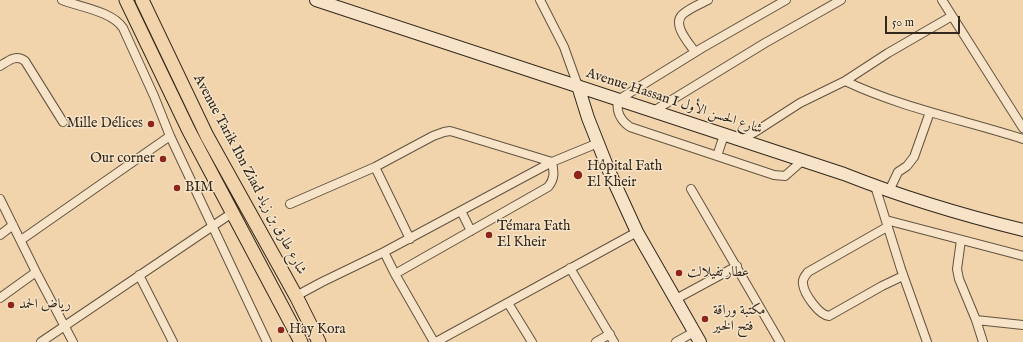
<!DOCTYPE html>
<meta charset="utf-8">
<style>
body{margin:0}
#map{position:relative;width:1023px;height:342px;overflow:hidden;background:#f1d4ab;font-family:"IM FELL English",serif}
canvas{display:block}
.scale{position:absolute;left:885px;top:16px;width:75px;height:18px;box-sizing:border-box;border:2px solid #32281d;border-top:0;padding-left:5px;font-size:12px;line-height:14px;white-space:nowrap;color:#32281d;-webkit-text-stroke:3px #f6e3c8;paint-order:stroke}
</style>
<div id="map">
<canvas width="1023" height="342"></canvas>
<div class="scale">50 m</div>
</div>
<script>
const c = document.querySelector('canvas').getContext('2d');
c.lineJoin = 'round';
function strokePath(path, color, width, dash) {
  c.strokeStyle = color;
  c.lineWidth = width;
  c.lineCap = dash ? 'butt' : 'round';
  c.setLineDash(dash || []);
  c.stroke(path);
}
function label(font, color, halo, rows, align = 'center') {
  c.font = font + ' "IM FELL English",Amiri,serif';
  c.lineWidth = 3;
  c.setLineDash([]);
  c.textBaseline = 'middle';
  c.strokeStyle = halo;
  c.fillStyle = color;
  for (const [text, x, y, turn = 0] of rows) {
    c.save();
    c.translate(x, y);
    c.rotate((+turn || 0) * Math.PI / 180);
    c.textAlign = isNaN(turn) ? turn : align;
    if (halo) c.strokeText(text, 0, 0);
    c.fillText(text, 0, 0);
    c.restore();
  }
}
const street = new Path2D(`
 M62,0C79,7 112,11 123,28L154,96L170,136L267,342
 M540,0L564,47L578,86
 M786,0L702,48L618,100C616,112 620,120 630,127L774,175L785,176L802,161
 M942,0L1023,128
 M695,52C689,43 671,24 683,14C690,8 700,4 708,0
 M0,66C8,61 16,54 25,61L63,122
 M845,81L888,53L952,16
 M652,112L765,43L841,0
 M740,140L755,132L800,103L845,81C902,108 964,120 1023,139
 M717,156L724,135
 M375,167L410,239
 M875,186L901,269L927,342
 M691,189L780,342
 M889,191L898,172L907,166L914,157L930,112
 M0,199L36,272L73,342
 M290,204L375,167L433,136L444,132L450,131L457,133L552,162C554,172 555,179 548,187L395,274
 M461,211L471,231
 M886,220L1023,256
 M887,227L808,272C805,276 802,279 803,284C804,294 819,315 829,316L882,286L903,276
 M0,235L13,225
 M21,240L170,136
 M961,240L957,269L959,279L976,320L983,342
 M384,252L395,274L434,342
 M570,268L614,342
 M139,275L173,342
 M296,296L322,282L384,252L552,162L598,143
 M0,298L36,272
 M676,299L737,266
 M508,303L532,342
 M976,320L1023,325
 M41,342L232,213
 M436,342L637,232
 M596,342L610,334
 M676,342L694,332`);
const secondary = new Path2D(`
 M316,0L844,174C902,197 962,215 1023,230
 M578,86L588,118L609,171L637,232L700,342`);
const primary = new Path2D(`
 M126,0L189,131L301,342
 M142,0L207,136L296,296L319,342`);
strokePath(street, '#625340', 10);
strokePath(secondary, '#32281d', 14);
strokePath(primary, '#32281d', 15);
strokePath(street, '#f6e3c8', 8);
strokePath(secondary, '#f6e3c8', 12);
strokePath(primary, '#f1d4ab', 13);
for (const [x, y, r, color] of [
 [151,124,4,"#8f2418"],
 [163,159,4,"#8f2418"],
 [578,175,5,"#8f2418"],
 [177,188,4,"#8f2418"],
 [489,235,4,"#8f2418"],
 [679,273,4,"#8f2418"],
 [11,305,4,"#8f2418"],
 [705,319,4,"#8f2418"],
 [281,330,4,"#8f2418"]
]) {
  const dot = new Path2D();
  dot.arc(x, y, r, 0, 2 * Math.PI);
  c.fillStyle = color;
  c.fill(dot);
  strokePath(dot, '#f6e3c8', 1.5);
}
label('14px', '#32281d', '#f6e3c8', [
 ["Avenue Hassan I شارع الحسن الأول",674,102,18],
 ["Avenue Tarik Ibn Ziad شارع طارق بن زياد",249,175,62]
]);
label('14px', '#32281d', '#f6e3c8', [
 ["Mille Délices",143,124,"right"],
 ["Our corner",155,159,"right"],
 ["Hôpital Fath",587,167],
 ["El Kheir",587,183],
 ["BIM",185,188],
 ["Témara Fath",497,227],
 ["El Kheir",497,243],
 ["عطار تفيلالت",687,273],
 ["رياض الحمد",19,305],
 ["مكتبة وراقة",713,311],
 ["فتح الخير",713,327],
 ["Hay Kora",289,330]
], 'left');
</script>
